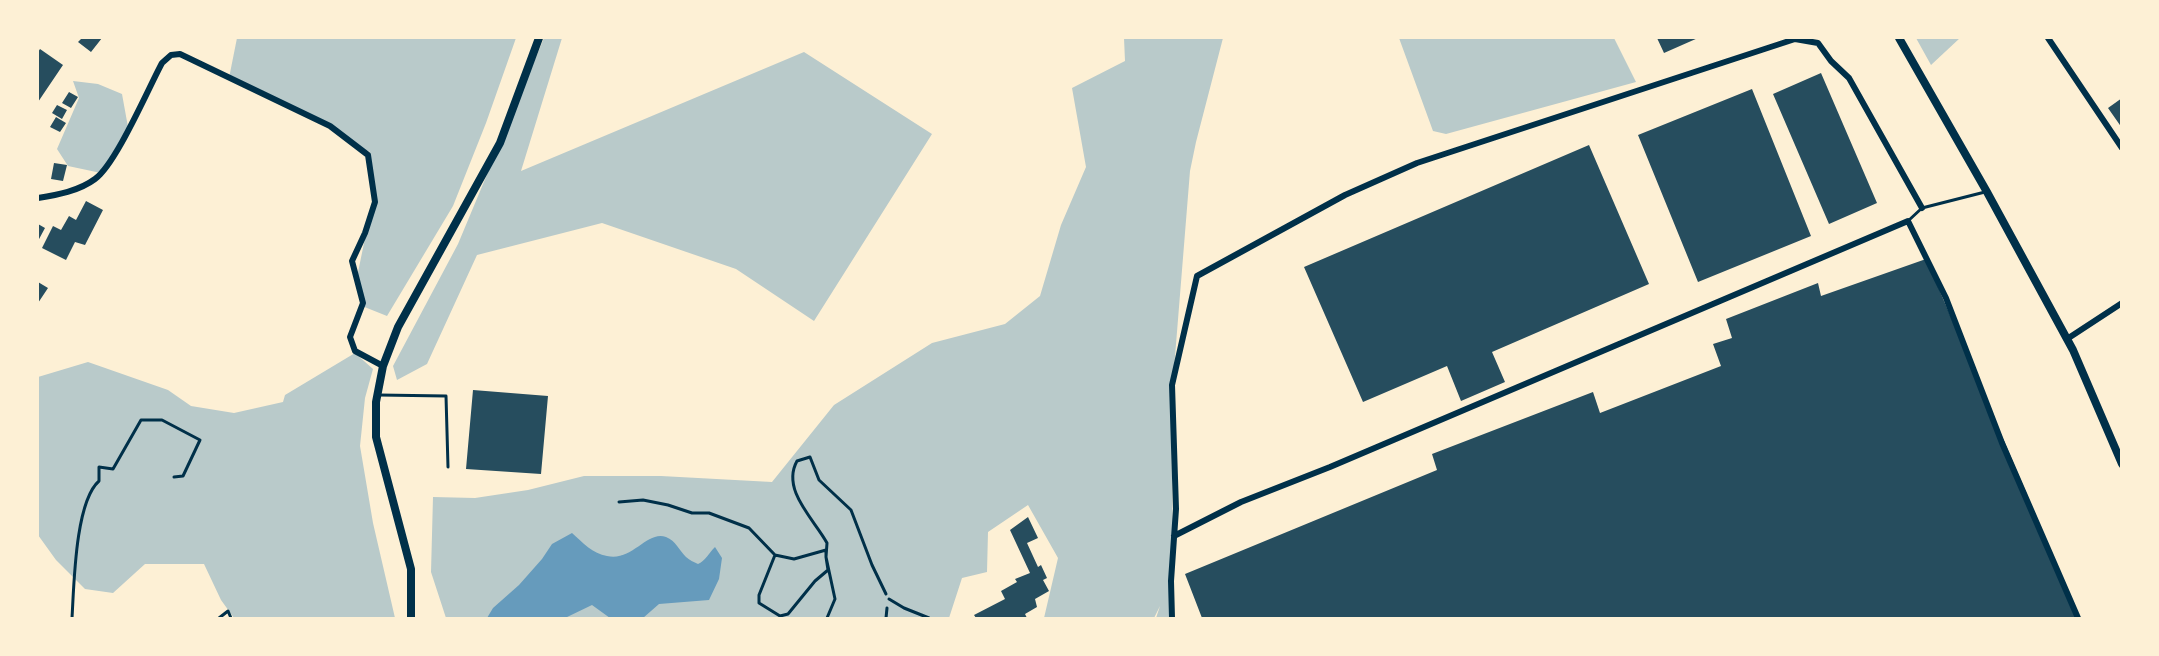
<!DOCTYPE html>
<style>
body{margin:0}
#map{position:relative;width:2159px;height:656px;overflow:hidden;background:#fdf0d5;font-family:Montserrat,sans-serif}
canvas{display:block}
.frame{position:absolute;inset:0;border:39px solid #fdf0d5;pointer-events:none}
</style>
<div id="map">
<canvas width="2159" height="656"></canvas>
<div class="frame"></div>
</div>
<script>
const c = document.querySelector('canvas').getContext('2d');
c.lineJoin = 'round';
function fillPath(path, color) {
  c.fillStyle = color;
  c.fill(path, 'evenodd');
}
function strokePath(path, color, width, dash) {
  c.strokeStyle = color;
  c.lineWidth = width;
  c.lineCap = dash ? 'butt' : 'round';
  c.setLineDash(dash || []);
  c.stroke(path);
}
fillPath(new Path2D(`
 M237,38H516L486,123L453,206L387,316L362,306L357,277L375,190L370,152L353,144L306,112L229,78Z
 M544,38H562L521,171L804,52L932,134L814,321L736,269L602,223L477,255L427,364L397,380L393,366L458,244Z
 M1124,38H1223L1196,142L1190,171L1171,406L1174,618H1156L1160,606L1154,618H1044L1058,558L1028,505L988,532L987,572L962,578L949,618H446L431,572L433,497L475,498L528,490L584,476H661L772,482L834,405L932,343L1005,324L1040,296L1061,225L1086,167L1072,88L1125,61Z
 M1399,38H1614L1636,82L1446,134L1433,131Z
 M1916,38H1960L1931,65Z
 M73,81L98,84L122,94L128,127L101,173L68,166L57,149L79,98Z
 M355,353L373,369L365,398L360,446L373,523L395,618H234L221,600L204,564H145L113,593L85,589L56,560L38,535V377L88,362L168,390L191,406L234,413L283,402L285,395Z`), '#b9caca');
fillPath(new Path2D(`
 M572,533C582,542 593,554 607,556C632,562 647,530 666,537C676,541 679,550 686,557C689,560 694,562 698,564C705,561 709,553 715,547L722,558L719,579L709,600L659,604L643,618H610L592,605L565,618H487L493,608L519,585L542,559L552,544Z`), '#669bbc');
fillPath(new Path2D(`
 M82,38H102L91,52L78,42Z
 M1657,38H1698L1664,53Z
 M40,49L63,65L38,102V52Z
 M1821,73L1877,203L1829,224L1773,94Z
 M1752,89L1811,236L1698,282L1638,135Z
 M69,92L78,97L71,108L62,103Z
 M2122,98V128L2108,108Z
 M57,105L67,110L62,119L52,113Z
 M56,117L66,123L60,132L50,127Z
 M1589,145L1649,284L1492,352L1505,382L1461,401L1447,366L1363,402L1304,267Z
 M54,163L67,165L63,181L51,179Z
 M86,201L103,210L85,245L75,242L66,260L42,248L53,226L61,230L69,216L76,220Z
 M38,224L45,228L38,241Z
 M1926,259L2080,618H1202L1185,574L1437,470L1432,454L1593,392L1600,413L1721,366L1713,344L1732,338L1726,319L1818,283L1821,296Z
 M38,282L48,288L38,303Z
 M473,390L548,396L541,474L466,469Z
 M1028,517L1038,538L1027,543L1038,567L1041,565L1047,578L1043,580L1049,591L1035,599L1037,607L1025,614L1027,618H976L974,615L1005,599L1001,591L1017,582L1015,579L1030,573L1010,530Z`), '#264d5e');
strokePath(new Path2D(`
 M619,502L643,500L668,505L692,513H709L749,528L775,555
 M826,550V557L828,570L815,581L788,614L780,616L759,603V595L775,555L794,559Z
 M72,618C74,586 75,502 99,481V467L113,469L141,420H162L200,440L183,476L174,477
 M827,618L835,599L826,557L827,543C814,519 781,490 797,461L810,457L819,480L851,510L872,565L886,594
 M886,618L887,608`), '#003049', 3);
strokePath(new Path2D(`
 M1908,221L1922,208L1985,192
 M379,395L446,396L448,467
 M889,599L904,608L929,618
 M219,618L228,611L231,618`), '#003049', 3);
strokePath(new Path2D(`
 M2048,38L2122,148
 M38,198C57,195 79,191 95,179C116,164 148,89 162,63L171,55L180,54L330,126L368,155L375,202L365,233L352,261L363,303L350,337L355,351L383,366
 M2067,339L2122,303
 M1174,536L1241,502L1330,467L1908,221L1946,298L2002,443L2078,618
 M1172,618L1171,581L1176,509L1172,385L1197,276L1345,195L1417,163L1795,39L1818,43L1831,61L1849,78L1922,208`), '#003049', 6);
strokePath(new Path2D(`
 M1899,38L1987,192L2073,350L2122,464
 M411,618V569L376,437V402L383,366L398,327L500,143L539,38`), '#003049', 8);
</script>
